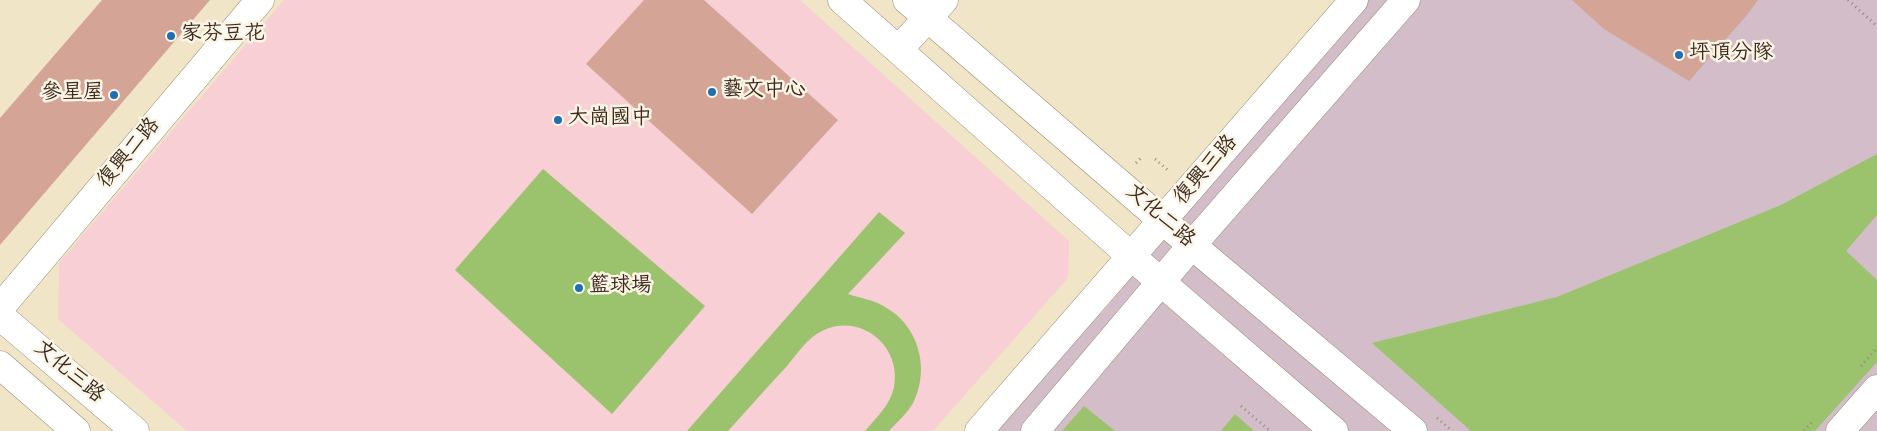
<!DOCTYPE html>
<meta charset="utf-8">
<style>
body{margin:0}
canvas{display:block;background:#f1e5c8}
</style>
<canvas width="1877" height="431"></canvas>
<script>
const c = document.querySelector('canvas').getContext('2d');
c.lineJoin = 'round';
function fillPath(path, color) {
  c.fillStyle = color;
  c.fill(path, 'evenodd');
}
function strokePath(path, color, width, dash) {
  c.strokeStyle = color;
  c.lineWidth = width;
  c.lineCap = dash ? 'butt' : 'round';
  c.setLineDash(dash || []);
  c.stroke(path);
}
function label(font, color, halo, rows, align = 'center') {
  c.font = font + ' "Indie Flower","LXGW WenKai TC",sans-serif';
  c.lineWidth = 5;
  c.setLineDash([]);
  c.textBaseline = 'middle';
  c.strokeStyle = halo;
  c.fillStyle = color;
  for (const [text, x, y, turn = 0] of rows) {
    c.save();
    c.translate(x, y);
    c.rotate((+turn || 0) * Math.PI / 180);
    c.textAlign = isNaN(turn) ? turn : align;
    if (halo) c.strokeText(text, 0, 0);
    c.fillText(text, 0, 0);
    c.restore();
  }
}
fillPath(new Path2D(`
 M284,0H800L1069,241L1068,278L933,431H187L58,319L59,263Z`), '#f7cfd4');
fillPath(new Path2D(`
 M1362,0H1877V431H990L1105,309Z`), '#d2bdc8');
fillPath(new Path2D(`
 M1877,154V215L1846,251L1877,280V362L1815,431H1471L1372,343L1557,297L1781,205Z
 M543,169L705,306L612,414L455,270Z
 M879,212L905,233L848,294C860,298 874,300 885,307C918,325 930,367 914,401C909,412 897,422 889,431H865C876,418 891,404 894,387C902,346 860,312 822,331C807,338 797,354 787,366C767,387 748,409 728,431H687Z
 M1084,406L1115,431H1062Z
 M1235,414L1254,431H1221Z`), '#9bc26d');
fillPath(new Path2D(`
 M102,0H210L0,245V118Z
 M644,0H704L838,120L752,214L586,64Z
 M1572,0H1758L1747,15L1689,81L1604,29Z`), '#d4a496');
const minor = new Path2D(`
 M899,49L944,0
 M0,308L260,0
 M1840,431L1877,389`);
const tertiary = new Path2D(`
 M842,0L1132,257L1334,431
 M907,0L1163,221L1413,431
 M0,316L135,431
 M0,365L76,431
 M979,431L1354,0
 M1035,431L1192,245L1406,0`);
strokePath(minor, '#968873', 29);
strokePath(tertiary, '#968873', 29);
strokePath(new Path2D(`
 M1848,0L1877,26
 M1155,159L1170,172
 M1136,163L1141,158
 M1861,366L1877,348
 M1241,406L1270,431
 M1437,418L1452,431
 M1804,431L1814,420`), '#968873', 3, [1, 4]);
strokePath(minor, '#fff', 28);
strokePath(tertiary, '#fff', 28);
for (const [x, y, r, color] of [
 [171,36,5,"#1f6fb2"],
 [1679,55,5,"#1f6fb2"],
 [712,92,5,"#1f6fb2"],
 [114,95,5,"#1f6fb2"],
 [558,120,5,"#1f6fb2"],
 [579,288,5,"#1f6fb2"]
]) {
  const dot = new Path2D();
  dot.arc(x, y, r, 0, 2 * Math.PI);
  c.fillStyle = color;
  c.fill(dot);
  strokePath(dot, '#fcf5e5', 2);
}
label('21px', '#3b2a1e', '#fcf5e5', [
 ["家芬豆花",181,36],
 ["坪頂分隊",1689,55],
 ["藝文中心",722,92],
 ["參星屋",104,95,"right"],
 ["大崗國中",568,120],
 ["籃球場",589,288]
], 'left');
label('21px', '#3b2a1e', '#fcf5e5', [
 ["復興二路",130,154,-50],
 ["復興三路",1207,171,-49],
 ["文化二路",1159,217,41],
 ["文化三路",68,373,40]
]);
</script>
